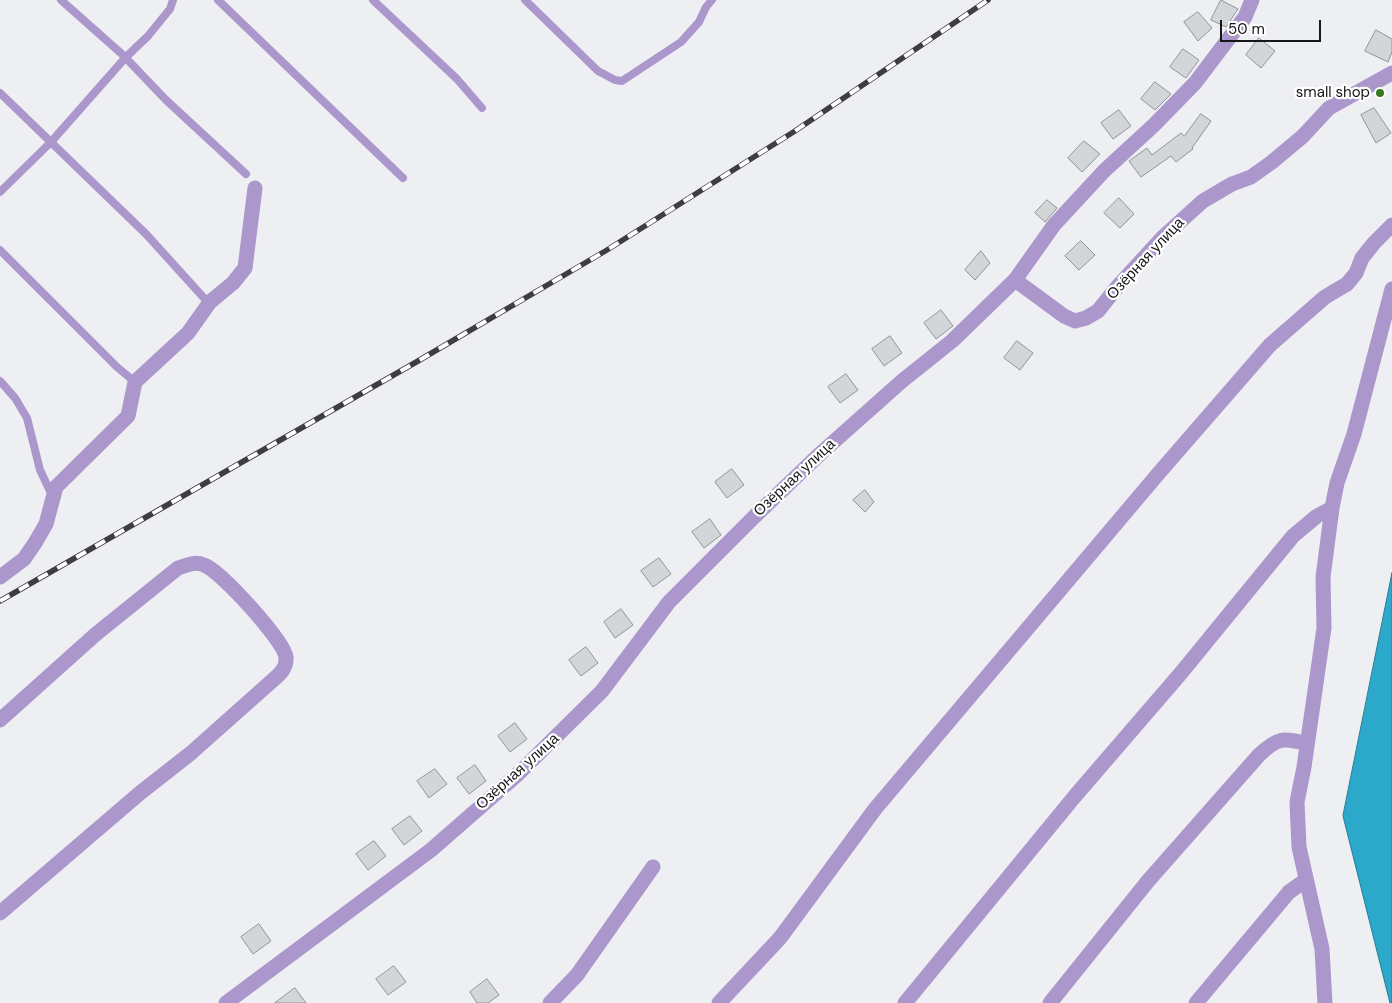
<!DOCTYPE html>
<meta charset="utf-8">
<style>
body{margin:0}
#map{position:relative;width:1392px;height:1003px;overflow:hidden;background:#eeeff2;font-family:"DM Sans",sans-serif}
canvas{display:block}
.scale{position:absolute;left:1220px;top:20px;width:101px;height:22px;box-sizing:border-box;border:2px solid #161718;border-top:0;padding-left:6px;font-size:15px;line-height:18px;white-space:nowrap;color:#161718;-webkit-text-stroke:4px #fff;paint-order:stroke}
</style>
<div id="map">
<canvas width="1392" height="1003"></canvas>
<div class="scale">50 m</div>
</div>
<script>
const c = document.querySelector('canvas').getContext('2d');
c.lineJoin = 'round';
function fillPath(path, color) {
  c.fillStyle = color;
  c.fill(path, 'evenodd');
}
function strokePath(path, color, width, dash) {
  c.strokeStyle = color;
  c.lineWidth = width;
  c.lineCap = dash ? 'butt' : 'round';
  c.setLineDash(dash || []);
  c.stroke(path);
}
function label(font, color, halo, rows, align = 'center') {
  c.font = font + ' "DM Sans",sans-serif';
  c.lineWidth = 4.5;
  c.setLineDash([]);
  c.textBaseline = 'middle';
  c.strokeStyle = halo;
  c.fillStyle = color;
  for (const [text, x, y, turn = 0] of rows) {
    c.save();
    c.translate(x, y);
    c.rotate((+turn || 0) * Math.PI / 180);
    c.textAlign = isNaN(turn) ? turn : align;
    if (halo) c.strokeText(text, 0, 0);
    c.fillText(text, 0, 0);
    c.restore();
  }
}
const water = new Path2D(`
 M1392,573V1003H1390L1343,816Z`);
fillPath(water, '#2ca9ca');
strokePath(water, '#257d95', 1);
const building = new Path2D(`
 M1221,0L1238,9L1226,27L1211,20Z
 M1198,12L1212,28L1198,41L1184,22Z
 M1376,30L1392,39V52L1388,62L1365,51Z
 M1259,38L1275,51L1261,68L1246,55Z
 M1183,49L1199,60L1186,78L1170,67Z
 M1155,82L1171,94L1155,110L1141,99Z
 M1374,108L1391,133L1376,143L1361,115Z
 M1119,110L1131,126L1113,139L1101,123Z
 M1201,114L1211,121L1192,148L1193,149L1176,162L1171,156L1141,177L1129,161L1147,148L1152,155L1181,133L1184,136Z
 M1084,141L1100,154L1082,172L1068,158Z
 M1119,198L1134,214L1120,228L1104,213Z
 M1047,200L1057,208L1045,222L1035,213Z
 M1081,241L1095,255L1079,270L1065,256Z
 M981,251L990,263L975,280L965,270Z
 M941,310L953,326L936,339L924,323Z
 M890,336L902,353L884,366L872,349Z
 M1017,341L1033,353L1020,370L1004,358Z
 M846,374L858,390L840,403L828,387Z
 M732,469L744,485L727,498L715,482Z
 M865,490L874,502L865,512L853,500Z
 M710,519L721,535L704,548L692,532Z
 M659,558L671,574L653,587L641,571Z
 M621,609L633,625L615,638L604,622Z
 M586,647L598,663L581,676L569,660Z
 M515,723L527,739L510,752L498,736Z
 M475,765L486,781L469,794L457,778Z
 M435,769L447,784L429,798L417,781Z
 M410,816L422,831L404,845L392,829Z
 M374,841L386,856L368,870L356,854Z
 M259,924L271,941L253,954L241,937Z
 M394,966L406,982L388,995L376,979Z
 M487,979L499,995L488,1003H477L470,992Z
 M295,988L306,1003H275Z`);
fillPath(building, '#d3d6d8');
strokePath(building, '#919396', 1);
strokePath(new Path2D(`
 M61,0L123,55L166,100L246,174
 M218,0L403,178
 M373,0L457,79L482,108
 M525,0L598,71L615,80L622,81L681,42L699,22L706,7L712,0
 M0,93L146,234L204,298
 M0,192L51,142L126,57L148,36L170,9L173,0
 M0,250L117,367L135,382
 M0,381L15,398L27,418L40,470L52,495`), '#ab97cc', 8);
strokePath(new Path2D(`
 M1015,280L1054,225L1104,171L1154,125L1195,83L1245,17L1252,0
 M0,577L24,559L35,543L46,524L56,487L128,416L135,382L188,333L210,302L233,283L245,268L255,188
 M0,720L96,634L178,568C187,565 195,561 204,565C221,571 284,641 286,657C287,668 280,674 273,680L191,753L140,793L0,913
 M226,1003L431,850L518,774L602,691L669,602L755,516L821,453L902,381L952,341L1015,280L1064,316L1075,321L1086,318L1098,311L1118,286L1163,237L1203,201L1232,184L1251,177L1272,162L1303,136L1329,108L1392,73
 M550,1003L577,975L653,867
 M719,1003L780,938L875,809L1158,474L1270,345L1325,297L1347,284L1356,273L1362,258L1374,243L1392,225
 M905,1003L1075,796L1181,673L1293,536L1317,516L1332,508
 M1050,1003L1148,881L1259,755C1277,738 1283,737 1307,744
 M1196,1003L1289,892L1306,880
 M1325,1003L1322,949L1299,847L1297,802L1304,767L1324,628L1323,577L1332,508L1337,483L1354,434L1392,289`), '#ab97cc', 15);
const rail = new Path2D(`
 M0,601L418,361L607,250L795,131L988,0`);
strokePath(rail, '#3d3e40', 5.5);
strokePath(rail, '#fff', 4, [11]);
for (const [x, y, r, color] of [
 [1380,93,5,"#367c1e"]
]) {
  const dot = new Path2D();
  dot.arc(x, y, r, 0, 2 * Math.PI);
  c.fillStyle = color;
  c.fill(dot);
  strokePath(dot, '#fff', 2);
}
label('15px', '#161718', '#fff', [
 ["small shop",1370,93]
], 'right');
label('15px', '#161718', '#fff', [
 ["Озёрная улица",1146,259,-47],
 ["Озёрная улица",795,478,-43],
 ["Озёрная улица",518,772,-42]
]);
</script>
